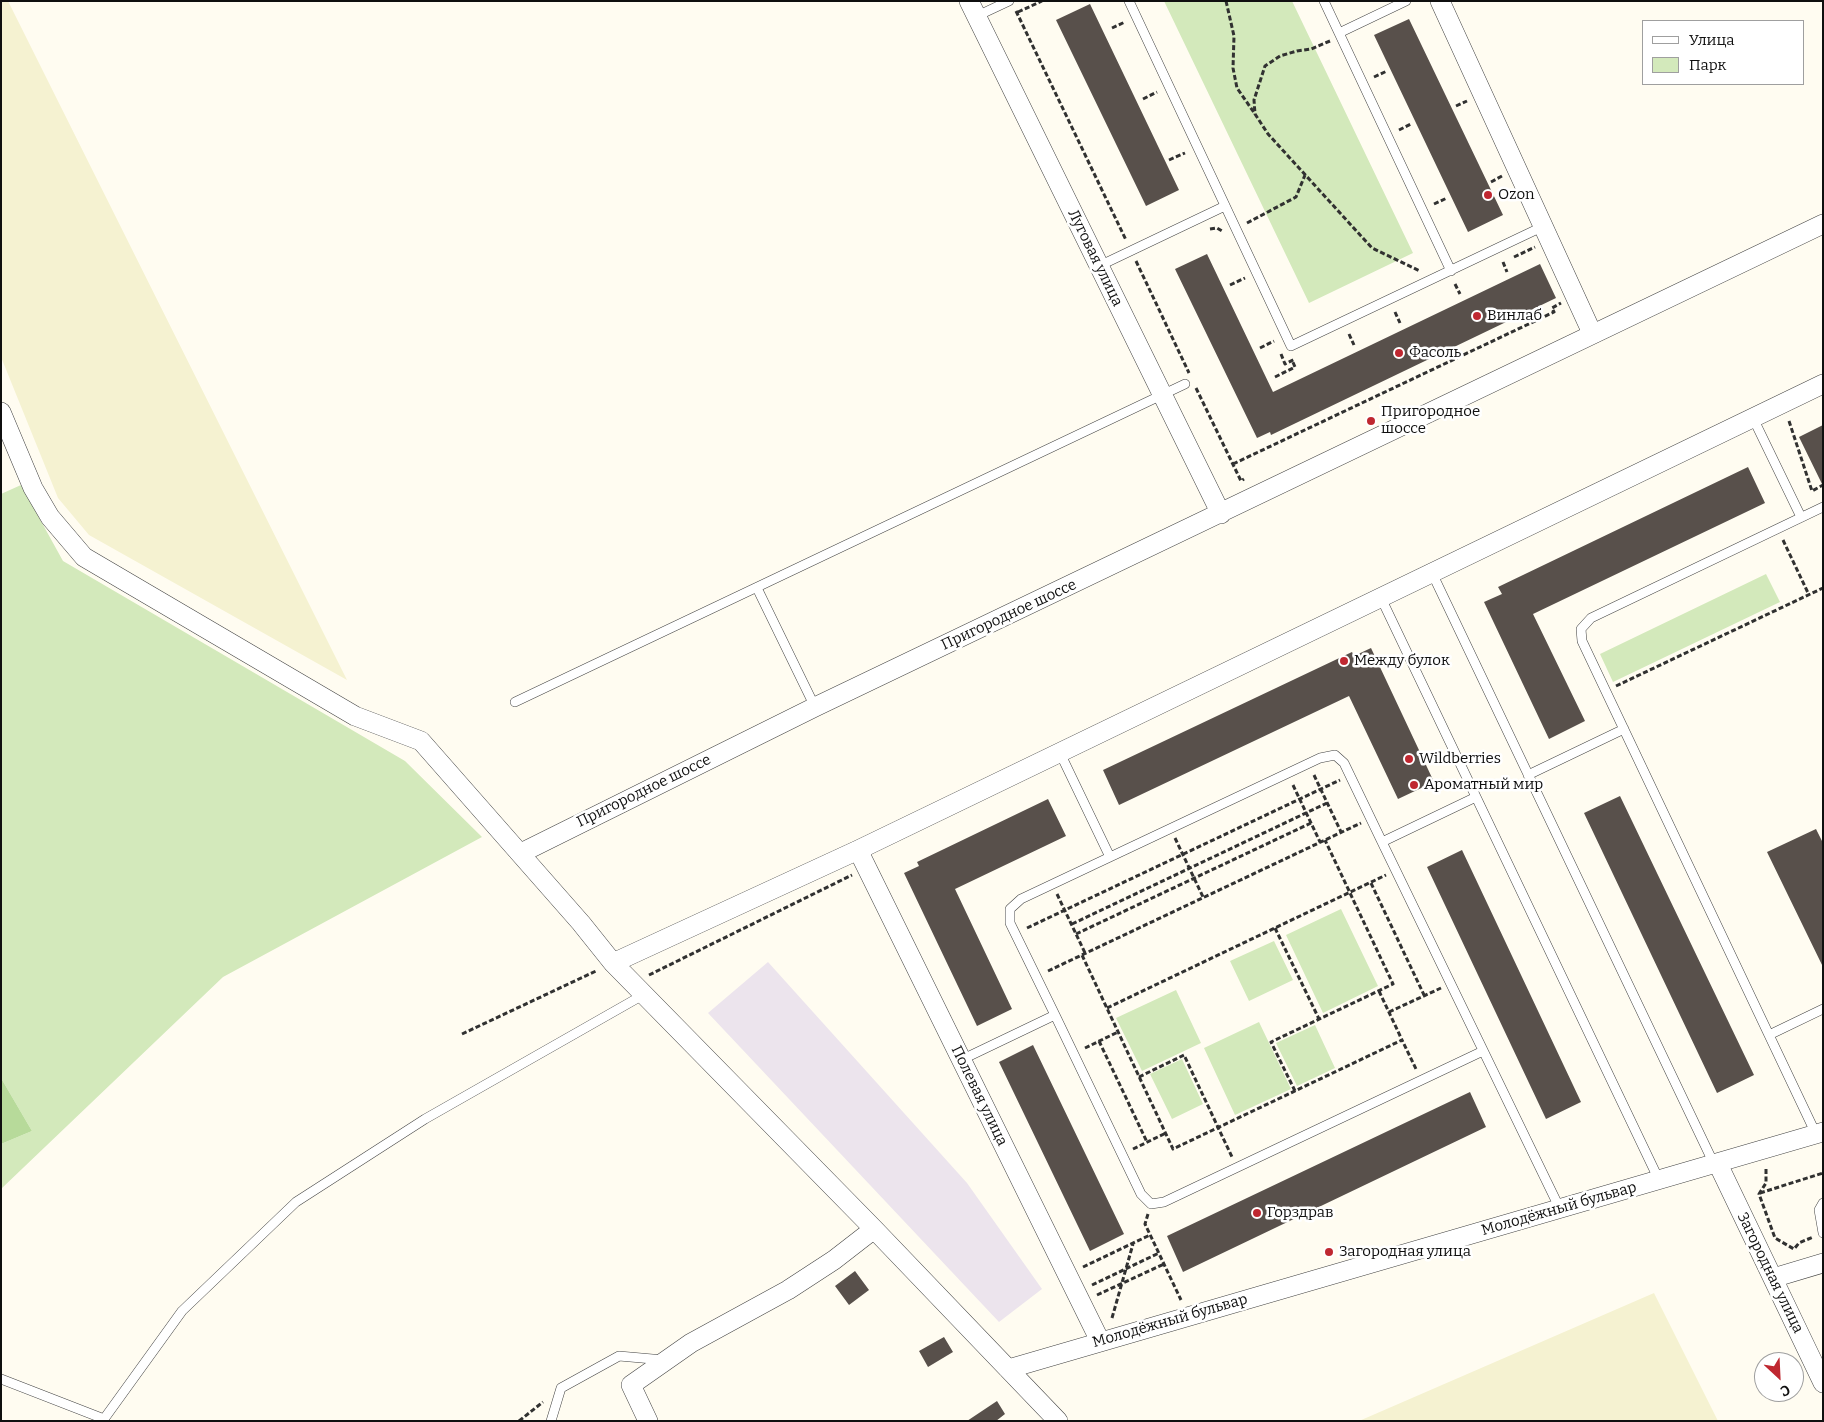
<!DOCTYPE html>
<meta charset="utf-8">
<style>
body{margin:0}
#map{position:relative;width:1824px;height:1422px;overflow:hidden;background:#fffcf1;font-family:Bitter,serif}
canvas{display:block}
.frame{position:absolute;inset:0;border:2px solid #0f0f0f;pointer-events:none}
.legend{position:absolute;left:1642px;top:20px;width:162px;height:65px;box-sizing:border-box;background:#fff;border:1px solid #9f9f9f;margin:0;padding:6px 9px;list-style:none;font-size:15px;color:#0f0f0f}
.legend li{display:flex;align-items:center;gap:10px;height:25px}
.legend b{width:25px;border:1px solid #9f9f9f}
.north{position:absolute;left:1754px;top:1352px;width:50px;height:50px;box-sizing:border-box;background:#fff;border:1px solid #9f9f9f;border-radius:50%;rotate:155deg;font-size:14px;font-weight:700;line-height:20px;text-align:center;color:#0f0f0f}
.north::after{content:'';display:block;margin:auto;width:18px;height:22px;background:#bf2730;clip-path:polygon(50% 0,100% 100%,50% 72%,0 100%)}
</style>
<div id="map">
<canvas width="1824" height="1422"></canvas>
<div class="frame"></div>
<ul class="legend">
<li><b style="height:6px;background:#fff"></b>Улица</li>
<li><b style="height:14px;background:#d3e9bb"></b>Парк</li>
</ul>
<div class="north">С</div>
</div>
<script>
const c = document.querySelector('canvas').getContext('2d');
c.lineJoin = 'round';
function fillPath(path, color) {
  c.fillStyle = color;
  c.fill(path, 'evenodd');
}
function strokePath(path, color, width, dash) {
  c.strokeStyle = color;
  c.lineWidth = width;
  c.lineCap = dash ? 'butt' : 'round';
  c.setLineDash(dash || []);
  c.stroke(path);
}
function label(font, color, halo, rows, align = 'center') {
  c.font = font + ' Bitter,serif';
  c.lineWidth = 5;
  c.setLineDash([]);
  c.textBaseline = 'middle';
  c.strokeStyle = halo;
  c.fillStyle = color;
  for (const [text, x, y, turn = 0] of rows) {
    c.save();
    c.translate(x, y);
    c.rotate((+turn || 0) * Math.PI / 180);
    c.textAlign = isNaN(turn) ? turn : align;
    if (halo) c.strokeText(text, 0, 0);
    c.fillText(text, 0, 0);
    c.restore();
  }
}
fillPath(new Path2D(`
 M768,962L967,1183L1042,1289L999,1322L708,1013Z`), '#ece4ed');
fillPath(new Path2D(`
 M1,1H8L347,680L89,535L58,498L1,357Z
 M1654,1293L1718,1421H1359Z`), '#f5f2d1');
fillPath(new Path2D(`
 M1164,1H1292L1413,253L1309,303Z
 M21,485L63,561L405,761L482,837L223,977L1,1189V1144L32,1131L1,1078V494Z
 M1766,574L1780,602L1613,682L1600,654Z
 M1341,909L1378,986L1323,1013L1286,935Z
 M1274,941L1293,980L1249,1001L1230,961Z
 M1176,990L1201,1043L1142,1071L1116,1018Z
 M1259,1022L1291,1089L1235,1115L1204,1048Z
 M1315,1025L1335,1068L1297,1086L1276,1043Z
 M1182,1059L1203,1104L1172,1119L1150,1074Z`), '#d3e9bb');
fillPath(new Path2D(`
 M1,1078L32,1131L1,1144Z`), '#b7da9a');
fillPath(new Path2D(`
 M1090,4L1179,190L1146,206L1056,20Z
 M1409,19L1503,215L1468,232L1374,35Z
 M1207,254L1273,392L1540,264L1556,298L1271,435L1270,432L1257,438L1175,269Z
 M1823,425V486L1799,437Z
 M1748,467L1765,503L1533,614L1585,721L1549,739L1484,602L1502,594L1498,587Z
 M1371,648L1434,782L1398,799L1349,696L1119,805L1103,770L1352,652L1354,656Z
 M1620,796L1754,1075L1717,1093L1584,813Z
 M1048,799L1066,836L955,889L1012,1009L977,1026L904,873L919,866L917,862Z
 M1816,829L1823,843V967L1767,852Z
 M1462,850L1581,1102L1546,1119L1427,867Z
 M1033,1045L1124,1234L1090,1251L999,1062Z
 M1470,1092L1486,1127L1183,1272L1167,1236Z
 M855,1271L869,1290L849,1305L835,1286Z
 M944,1337L953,1352L928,1367L919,1351Z
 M997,1401L1005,1414L996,1421H967Z`), '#58504b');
const service = new Path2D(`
 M1129,1L1291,346L1544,226
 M1324,1L1451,271
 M977,16L1009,1
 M1339,33L1406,1
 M1099,266L1225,206
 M1753,418L1801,517
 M1432,573L1714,1164
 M757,588L815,707
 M1381,598L1659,1180
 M515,702L1185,384
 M1060,753L1110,857L1320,758L1335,755L1344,763L1382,842
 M1528,775L1624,729
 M1476,797L1382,842L1560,1209
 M1055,1015L1141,1194L1151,1204L1164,1202L1483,1051
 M1769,1035L1582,641L1581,629L1591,618L1823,507
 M961,1060L1055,1015L1010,923V909L1021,899L1110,857
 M1816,1134L1769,1035L1823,1009
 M1823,1203L1819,1210L1823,1233
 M1,1379L104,1419L182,1311L296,1202L425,1119L643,995
 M551,1421L561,1388L619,1356L664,1360`);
const minor = new Path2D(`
 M969,1L1221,514
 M1440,1L1592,333
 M1,412L33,488L50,517L84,557L355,716L421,741L581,923L613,963L874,1229L1058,1421
 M858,850L1100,1341
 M521,853L815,707L1823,224
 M613,963L858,850L1823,384
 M1718,1164L1823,1383
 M1773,1278L1823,1263
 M1008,1369L1823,1132
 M648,1421L631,1385L691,1343L788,1290L834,1260L874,1229`);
strokePath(service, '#424242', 10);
strokePath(minor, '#424242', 20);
strokePath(new Path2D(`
 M1226,1L1234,36L1233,68L1237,88L1255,114
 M1016,11L1126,240
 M1018,12L1042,1
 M1112,28L1125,22
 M1330,41L1311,49L1297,51L1280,56L1265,66L1254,100L1255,114L1268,134L1372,248L1420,271
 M1374,77L1387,71
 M1143,99L1157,92
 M1456,106L1467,101
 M1399,130L1411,124
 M1169,160L1185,153
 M1491,182L1502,176
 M1434,204L1447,198
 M1247,223L1296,197L1305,175
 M1210,229L1217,228L1222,231
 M1514,257L1535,247
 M1136,261L1189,373
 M1503,262L1507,272
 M1455,284L1460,294
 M1230,285L1245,278
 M1395,312L1400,323
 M1349,334L1354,345
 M1260,348L1274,341
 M1281,354L1285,364L1295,359
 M1275,377L1295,367L1292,360
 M1196,388L1241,481L1244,479
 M1789,421L1812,491L1823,485
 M1233,464L1554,312L1552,308L1561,303
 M1783,540L1809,595
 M1616,686L1823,588
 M1314,775L1341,832
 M1293,785L1320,842
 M1175,838L1203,897
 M1371,883L1424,995
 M1057,894L1085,953
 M1072,924L1327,803
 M1027,928L1340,780
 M1275,928L1319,1019
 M1076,934L1311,823
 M1082,955L1173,1149L1402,1040L1416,1069
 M1048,971L1361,823
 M649,975L852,875
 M1379,991L1402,1040
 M1107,1008L1386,875
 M1389,1012L1441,988
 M462,1034L596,971
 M1099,1041L1147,1142
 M1085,1048L1118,1032
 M1139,1077L1184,1055L1232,1157
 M1295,1091L1271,1042L1393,984L1325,840
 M1133,1149L1166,1133
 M1766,1169V1183L1759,1194L1775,1238L1794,1249L1799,1243L1813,1237
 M1760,1193L1823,1173
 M1148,1214L1145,1224L1181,1300
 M1083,1267L1150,1235
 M1092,1285L1159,1253
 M1097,1295L1164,1264
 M1112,1318L1133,1244
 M519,1421L543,1402`), '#313131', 3, [5, 2.5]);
strokePath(service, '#fff', 9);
strokePath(minor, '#fff', 19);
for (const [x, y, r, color] of [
 [1488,195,5,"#bf2730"],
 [1477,316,5,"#bf2730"],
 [1399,353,5,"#bf2730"],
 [1371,421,5,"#bf2730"],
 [1344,661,5,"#bf2730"],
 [1409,759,5,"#bf2730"],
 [1414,785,5,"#bf2730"],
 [1257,1213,5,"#bf2730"],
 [1329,1252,5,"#bf2730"]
]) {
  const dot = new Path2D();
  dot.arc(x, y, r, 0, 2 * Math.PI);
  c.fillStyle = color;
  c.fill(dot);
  strokePath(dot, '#fff', 2);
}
label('15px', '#0f0f0f', '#fff', [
 ["Ozon",1498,195],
 ["Винлаб",1487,316],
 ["Фасоль",1409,353],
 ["Пригородное",1381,412],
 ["шоссе",1381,429],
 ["Между булок",1354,661],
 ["Wildberries",1419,759],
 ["Ароматный мир",1424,785],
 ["Горздрав",1267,1213],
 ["Загородная улица",1339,1252]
], 'left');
label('15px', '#0f0f0f', '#fff', [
 ["Луговая улица",1095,258,64],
 ["Пригородное шоссе",1009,615,-25],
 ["Пригородное шоссе",644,791,-26],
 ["Полевая улица",979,1096,64],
 ["Молодёжный бульвар",1559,1209,-16],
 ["Загородная улица",1770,1273,64],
 ["Молодёжный бульвар",1170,1321,-16]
]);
</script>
